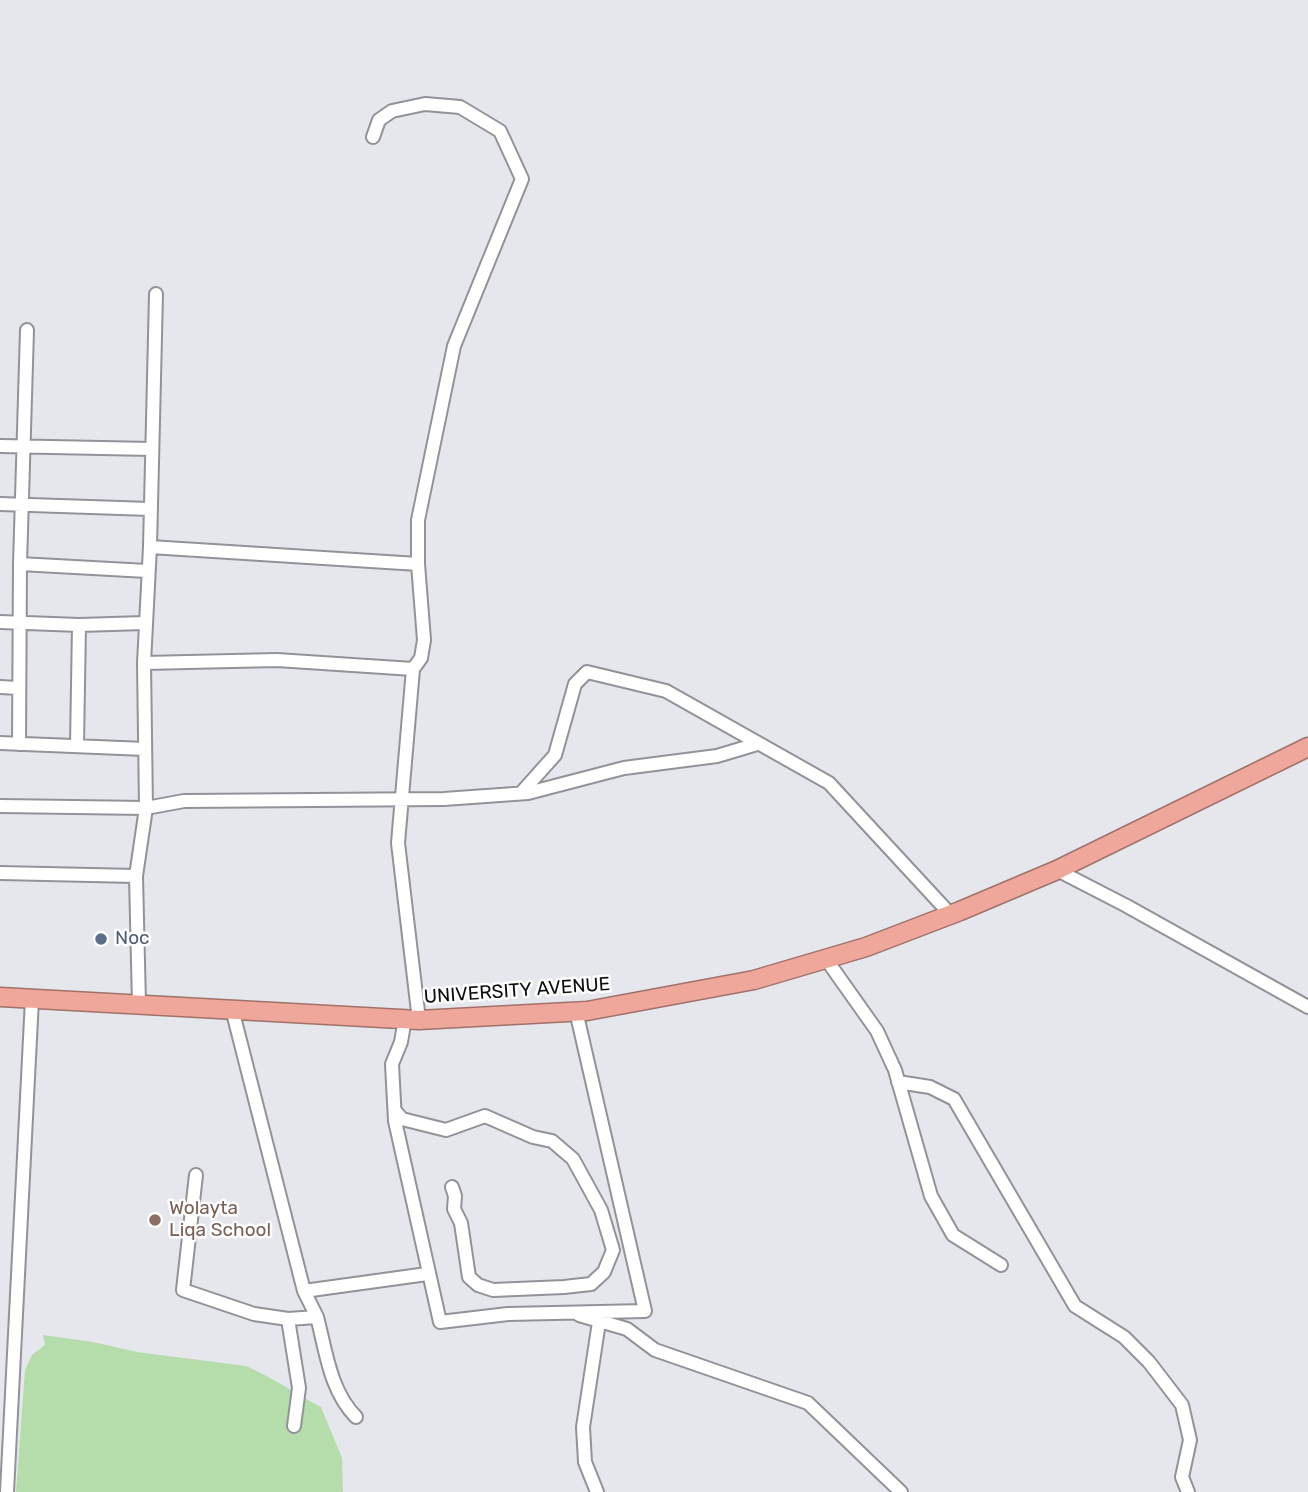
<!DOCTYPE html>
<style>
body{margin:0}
canvas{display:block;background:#e5e7ed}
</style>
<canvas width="1308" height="1492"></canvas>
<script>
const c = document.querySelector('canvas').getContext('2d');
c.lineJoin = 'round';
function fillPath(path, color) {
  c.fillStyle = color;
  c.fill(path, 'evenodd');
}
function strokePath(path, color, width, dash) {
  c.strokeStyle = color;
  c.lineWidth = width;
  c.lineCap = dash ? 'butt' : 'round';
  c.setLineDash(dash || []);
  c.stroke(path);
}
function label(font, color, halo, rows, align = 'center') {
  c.font = font + ' Rubik,sans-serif';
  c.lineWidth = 5;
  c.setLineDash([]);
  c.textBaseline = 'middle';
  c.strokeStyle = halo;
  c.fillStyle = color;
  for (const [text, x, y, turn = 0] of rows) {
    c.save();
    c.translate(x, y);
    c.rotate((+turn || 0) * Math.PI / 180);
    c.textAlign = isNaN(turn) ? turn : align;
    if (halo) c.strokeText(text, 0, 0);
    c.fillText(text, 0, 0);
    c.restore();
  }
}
fillPath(new Path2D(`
 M43,1335L93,1342L137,1352L246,1366C272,1377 296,1394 321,1407L342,1458L343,1492H16L25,1370L32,1355L45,1345Z`), '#b5ddab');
const minor = new Path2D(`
 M373,137L379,120L392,111L425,104L460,107L500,131L522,179L454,346L418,520V564L424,640L421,658L413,669L398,843L419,1020
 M0,446L152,449
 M0,504L150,509
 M150,547L418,564
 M20,564L147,571
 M0,622L79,625L145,623
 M144,663L277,660L413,669
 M0,687L18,688
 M0,743L145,749
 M19,744L20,564L27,330
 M77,745L79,625
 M521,793L555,755L575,684L587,672L666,691L829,783L951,915
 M0,806L146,808L184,801L444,799L528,793L624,768L717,756L757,744
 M1057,870L1125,905L1308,1007
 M0,873L136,876
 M826,959L877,1031L895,1070L931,1196L953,1235L1001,1265
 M139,1005L136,876L146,808L144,663L150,547L156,294
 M232,1009L304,1291L427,1274
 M405,1019L401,1042L392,1064L395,1121L440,1322L508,1314L645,1311L576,1011
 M898,1082L930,1087L954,1099L1075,1306L1124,1337L1149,1362L1182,1405L1190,1440L1182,1477L1188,1492
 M396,1112L402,1119L446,1130L485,1116L533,1137L552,1141L573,1159L601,1210L613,1250L604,1272L591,1284L564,1287L493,1290L478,1285L469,1277L461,1223L454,1209L455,1196L452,1187
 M196,1175L183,1290L254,1314L288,1319
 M579,1315L627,1329L655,1350L808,1403L901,1492
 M317,1317C326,1351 330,1391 356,1417
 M294,1426L299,1388L288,1319L317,1317L304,1291
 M7,1492L32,999
 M597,1492L585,1462L583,1427L599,1322`);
const highway = new Path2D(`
 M0,997L419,1020L587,1011L754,980L866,947L960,911L1057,870L1308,747`);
strokePath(minor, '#929399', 16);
strokePath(highway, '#a0716a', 21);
strokePath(minor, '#fff', 12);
strokePath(highway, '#f0a79b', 18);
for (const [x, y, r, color] of [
 [101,939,7,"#5c6f8a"],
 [155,1220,7,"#8d6e63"]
]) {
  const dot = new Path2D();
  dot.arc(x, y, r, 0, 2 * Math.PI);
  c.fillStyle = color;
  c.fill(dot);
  strokePath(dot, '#fff', 2.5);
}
label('19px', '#4e5e75', '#fff', [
 ["Noc",115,939]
], 'left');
label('19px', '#0b0c0e', '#fff', [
 ["UNIVERSITY AVENUE",517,991,-4]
]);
label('19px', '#785e54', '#fff', [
 ["Wolayta",169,1209],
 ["Liqa School",169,1231]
], 'left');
</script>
